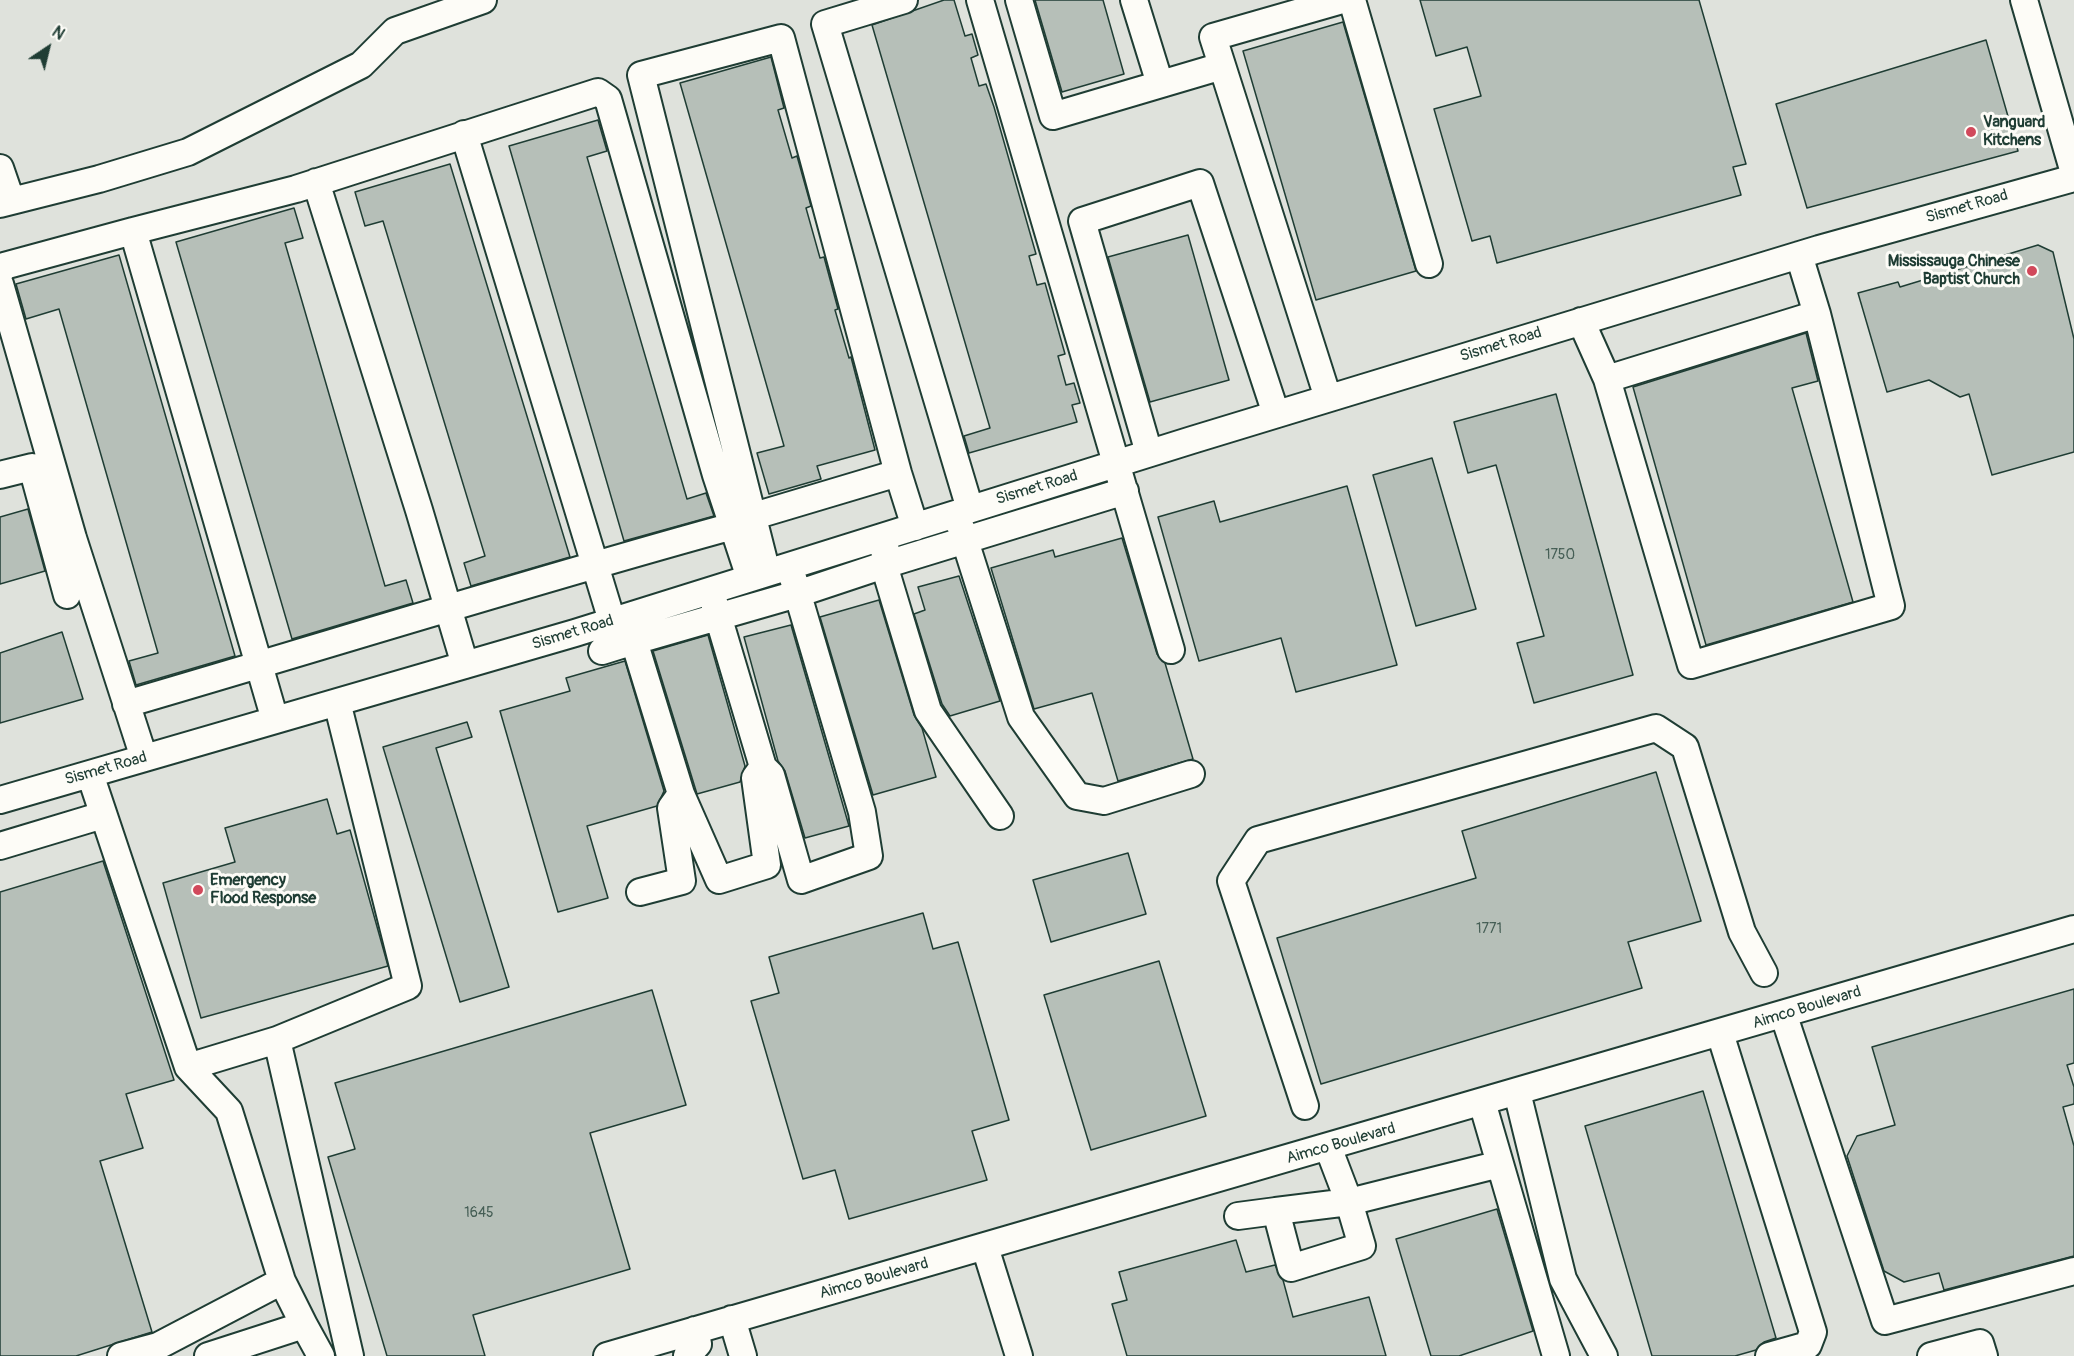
<!DOCTYPE html>
<style>
body{margin:0}
#map{position:relative;width:2074px;height:1356px;overflow:hidden;background:#f0f1eb;font-family:Pangolin,sans-serif}
canvas{display:block}
.north{position:absolute;left:18px;top:18px;width:60px;height:60px;-webkit-text-stroke:4px #fdfcf7;paint-order:stroke;rotate:35deg;font-size:16px;font-weight:700;line-height:24px;text-align:center;color:#1f3d34}
.north::after{content:'';display:block;margin:auto;width:21px;height:27px;background:#1f3d34;clip-path:polygon(50% 0,100% 100%,50% 72%,0 100%)}
</style>
<div id="map">
<canvas width="2074" height="1356"></canvas>
<div class="north">N</div>
</div>
<script>
const c = document.querySelector('canvas').getContext('2d');
c.lineJoin = 'round';
function fillPath(path, color) {
  c.fillStyle = color;
  c.fill(path, 'evenodd');
}
function strokePath(path, color, width, dash) {
  c.strokeStyle = color;
  c.lineWidth = width;
  c.lineCap = dash ? 'butt' : 'round';
  c.setLineDash(dash || []);
  c.stroke(path);
}
function label(font, color, halo, rows, align = 'center') {
  c.font = font + ' Pangolin,sans-serif';
  c.lineWidth = 6;
  c.setLineDash([]);
  c.textBaseline = 'middle';
  c.strokeStyle = halo;
  c.fillStyle = color;
  for (const [text, x, y, turn = 0] of rows) {
    c.save();
    c.translate(x, y);
    c.rotate((+turn || 0) * Math.PI / 180);
    c.textAlign = isNaN(turn) ? turn : align;
    if (halo) c.strokeText(text, 0, 0);
    c.fillText(text, 0, 0);
    c.restore();
  }
}
fillPath(new Path2D(`
 M0,0H2074V1356H0Z`), '#dfe2dc');
const building = new Path2D(`
 M944,0H954L965,36L972,34L978,55L971,58L979,86L986,84L994,107L1036,254L1029,256L1037,285L1045,283L1065,354L1058,356L1066,385L1074,383L1080,403L1072,405L1077,422L969,453L964,436L990,428L872,25Z
 M1035,0H1103L1124,74L1062,92Z
 M1420,0H1699L1746,164L1733,167L1741,195L1497,263L1490,236L1472,241L1434,109L1481,96L1467,47L1436,56Z
 M1343,22L1416,271L1316,300L1243,51Z
 M1986,40L2018,151L1807,208L1776,104Z
 M771,57L784,108L778,110L792,158L797,156L811,206L806,208L820,258L824,257L838,309L835,310L849,358L851,357L875,450L817,466L821,479L769,494L757,453L784,446L680,83Z
 M598,120L607,151L587,157L687,499L706,493L714,516L624,541L509,146Z
 M450,164L570,557L471,586L464,563L485,556L383,221L365,226L355,192Z
 M294,208L303,238L285,243L385,586L406,580L413,603L292,639L176,242Z
 M1188,235L1229,380L1150,402L1108,257Z
 M2038,245L2053,252L2074,339V452L1992,475L1969,394L1960,397L1929,380L1887,392L1858,293L1898,282L1900,287Z
 M119,255L235,656L136,685L129,661L158,653L59,309L26,319L16,284Z
 M1806,333L1818,381L1792,388L1853,602L1706,645L1633,387Z
 M1556,394L1633,675L1534,703L1517,643L1544,636L1496,465L1468,473L1454,422Z
 M1432,458L1476,609L1416,626L1373,475Z
 M1347,486L1397,665L1296,692L1281,638L1199,661L1158,517L1214,501L1220,522Z
 M28,509L45,571L0,584V517Z
 M1122,538L1157,654L1165,663L1193,759L1118,781L1092,693L1034,709L991,568L1053,550L1055,557Z
 M959,576L1000,701L950,716L942,704L914,614L925,610L918,587Z
 M879,600L914,715L922,728L936,777L873,795L820,617Z
 M791,625L849,826L805,838L785,771L778,761L744,637Z
 M62,632L83,699L0,723V653Z
 M708,635L745,766L740,782L697,794L653,651Z
 M625,661L664,791L657,806L587,826L608,898L558,912L500,711L570,691L566,678Z
 M467,722L472,737L436,748L509,987L460,1002L383,747Z
 M1656,772L1701,921L1628,942L1642,988L1321,1084L1277,938L1476,878L1462,831Z
 M327,799L337,834L350,830L388,966L201,1018L163,883L235,862L225,828Z
 M1128,853L1146,914L1051,942L1033,880Z
 M103,861L174,1080L126,1094L143,1148L100,1161L152,1332L76,1356H0V892Z
 M923,913L933,949L958,942L1009,1120L972,1131L987,1180L849,1219L835,1170L803,1179L751,1001L779,993L769,957Z
 M1159,961L1206,1116L1091,1150L1044,995Z
 M2074,989V1063L2067,1065L2074,1087V1104L2063,1107L2074,1146V1256L1944,1290L1939,1273L1904,1282L1884,1271L1847,1156L1857,1136L1895,1125L1872,1047Z
 M652,990L686,1105L590,1133L630,1269L473,1315L485,1356H387L328,1157L355,1149L335,1083Z
 M1703,1091L1776,1338L1764,1342L1756,1350L1735,1356H1652L1585,1126Z
 M1497,1209L1533,1331L1459,1356H1431L1396,1239Z
 M1236,1240L1246,1272L1275,1265L1283,1280L1293,1317L1369,1297L1386,1356H1127L1112,1304L1127,1300L1119,1272Z`);
fillPath(building, '#b6bfb8');
strokePath(building, '#1f3d34', 1.5);
const minor = new Path2D(`
 M904,0L825,24L970,509
 M980,0L1171,650
 M1019,0L1053,116L1222,66
 M1134,0L1160,84
 M1352,0L1429,264
 M2024,0L2074,173
 M464,134L612,621
 M0,168L11,200
 M316,182L419,510L465,665
 M0,204L99,179L188,152L361,65L395,31L483,0
 M0,272L4,266L133,231
 M0,284L73,538L144,758
 M1581,321L1607,379L1691,665L1891,606L1817,314L1799,255
 M1607,379L1817,314
 M1328,398L1213,37L1342,0
 M1149,453L1082,221L1200,183L1276,414
 M0,475L32,467L67,595
 M960,525L1021,717L1077,796L1104,801L1191,774
 M767,573L641,75L781,38L898,473L915,527
 M713,599L763,767L771,775L801,880L869,856L862,812L793,578
 M602,651L634,641L630,625
 M337,702L408,986L277,1040L350,1356
 M126,704C328,645 529,582 733,526L754,516L898,473
 M275,720L133,231L296,189L598,92L608,99L716,475L750,578
 M763,767L755,778L767,865L719,880L681,794L634,641L797,594L884,565L886,536
 M90,774L188,1067L277,1040
 M0,800L575,633L1192,440L1819,249L2074,178
 M1000,816L928,711L884,565L1125,491
 M0,846L103,815
 M640,892L682,881L671,808L681,794
 M1784,1016L1885,1321L2074,1271
 M1720,1033L1813,1332L1808,1345L1769,1356
 M1517,1092L1563,1279L1604,1356
 M1482,1102L1556,1356
 M1305,1106L1231,881L1258,840L1656,728L1685,747L1742,932L1764,973
 M1328,1147L1349,1202L1500,1164
 M1349,1202L1362,1246L1291,1268L1276,1211Z
 M1238,1216L1276,1211
 M985,1247L1019,1356
 M732,1319L743,1356
 M304,1325L321,1356
 M121,1356L158,1346L282,1281L229,1111L188,1067
 M208,1356L304,1325L282,1281
 M607,1356L2074,929
 M687,1356L698,1344L695,1330
 M1931,1356L1980,1343L1984,1356`);
strokePath(minor, '#1f3d34', 30);
strokePath(minor, '#fdfcf7', 26);
for (const [x, y, r, color] of [
 [1971,132,6,"#d1495b"],
 [2032,271,6,"#d1495b"],
 [198,890,6,"#d1495b"]
]) {
  const dot = new Path2D();
  dot.arc(x, y, r, 0, 2 * Math.PI);
  c.fillStyle = color;
  c.fill(dot);
  strokePath(dot, '#fdfcf7', 2);
}
label('14px', '#455e55', null, [
 ["1750",1560,555],
 ["1771",1489,929],
 ["1645",479,1213]
]);
label('bold 16px', '#1f3d34', '#fdfcf7', [
 ["Vanguard",1983,123],
 ["Kitchens",1983,141],
 ["Mississauga Chinese",2020,262,"right"],
 ["Baptist Church",2020,280,"right"],
 ["Emergency",210,881],
 ["Flood Response",210,899]
], 'left');
label('16px', '#1f3d34', '#fdfcf7', [
 ["Sismet Road",1967,207,-16],
 ["Sismet Road",1501,345,-17],
 ["Sismet Road",1037,488,-17],
 ["Sismet Road",573,633,-17],
 ["Sismet Road",106,769,-16],
 ["Aimco Boulevard",1807,1008,-17],
 ["Aimco Boulevard",1341,1144,-16],
 ["Aimco Boulevard",874,1279,-16]
]);
</script>
